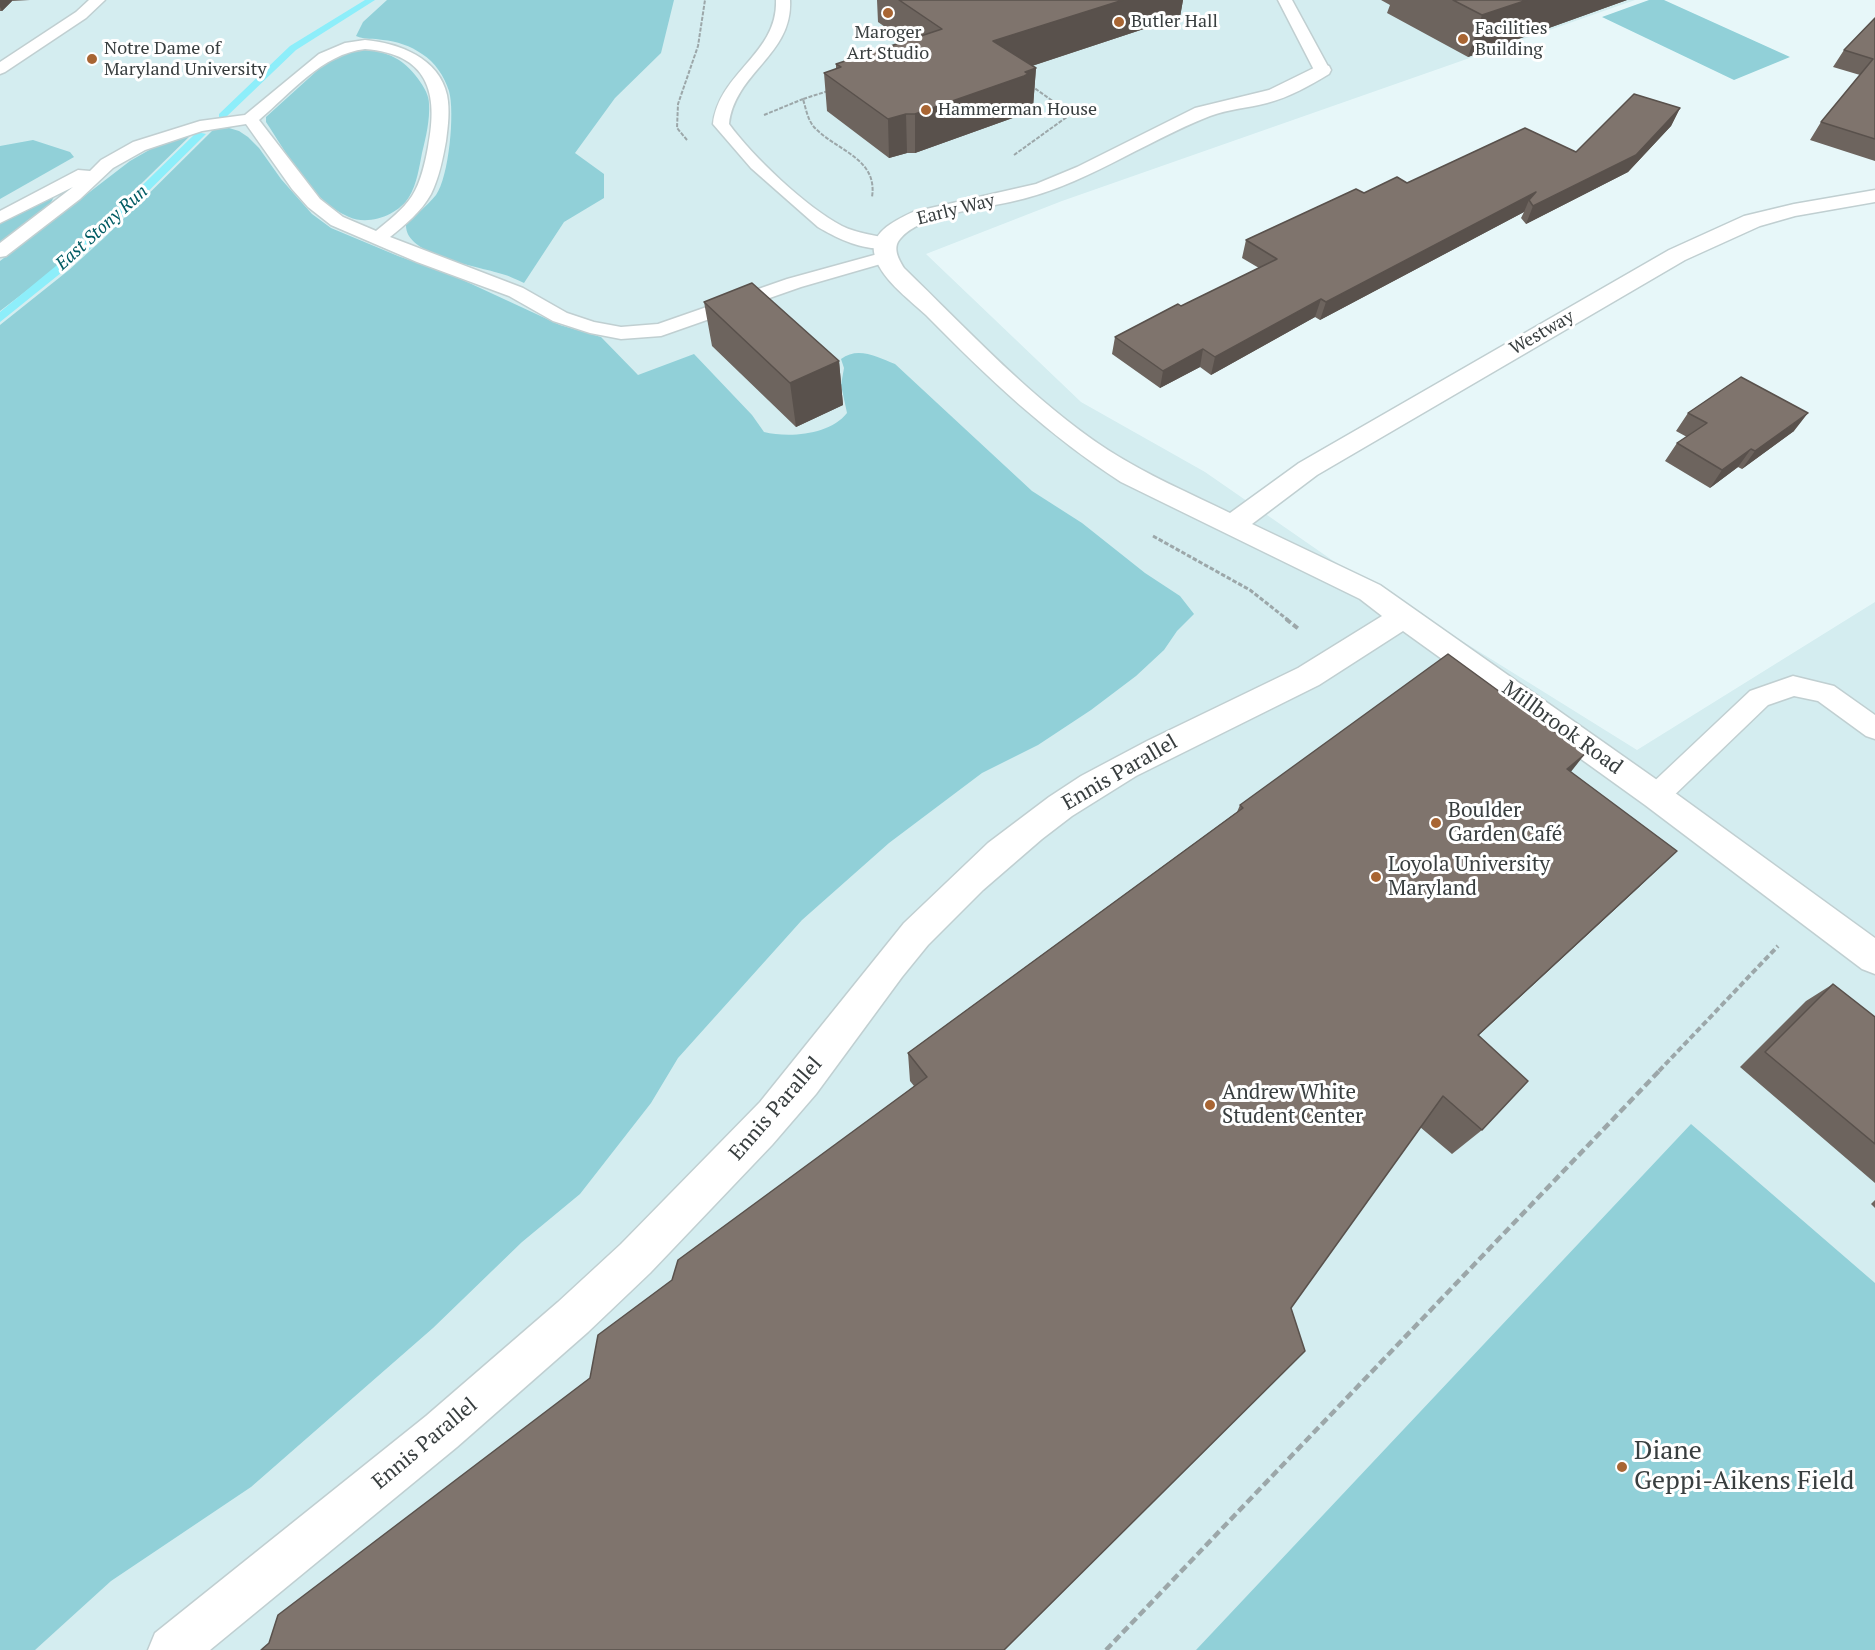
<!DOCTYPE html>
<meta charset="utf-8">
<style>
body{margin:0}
canvas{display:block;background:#e7f7f9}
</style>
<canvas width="1875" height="1650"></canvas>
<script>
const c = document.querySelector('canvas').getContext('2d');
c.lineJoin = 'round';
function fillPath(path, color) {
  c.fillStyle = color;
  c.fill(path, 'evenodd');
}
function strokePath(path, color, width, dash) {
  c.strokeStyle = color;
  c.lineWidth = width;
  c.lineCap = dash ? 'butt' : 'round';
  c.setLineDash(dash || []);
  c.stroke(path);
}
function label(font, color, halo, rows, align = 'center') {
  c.font = font + ' "PT Serif",serif';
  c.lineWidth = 6;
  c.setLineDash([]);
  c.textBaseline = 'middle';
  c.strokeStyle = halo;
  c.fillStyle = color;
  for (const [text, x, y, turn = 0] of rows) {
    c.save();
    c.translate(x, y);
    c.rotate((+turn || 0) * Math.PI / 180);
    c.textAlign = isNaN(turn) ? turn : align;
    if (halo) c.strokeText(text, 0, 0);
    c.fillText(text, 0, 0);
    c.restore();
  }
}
fillPath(new Path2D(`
 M0,0H1635L1062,201L926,254L1081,402L1205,472L1332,560L1637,750L1875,602V1650H0Z`), '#d4edf0');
fillPath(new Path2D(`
 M387,0H674L661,53L615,98L575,153L604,174V198L564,222L524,283C517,280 510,276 502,274C478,266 405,256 406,225C415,215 427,206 436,195C449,177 455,112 449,91C444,76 435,62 422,54C411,46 396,41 383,40C373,38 365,40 356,36L363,22Z
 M1649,0H1664L1790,57L1734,80L1602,17Z
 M360,50C388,50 406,60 421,83C425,89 429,96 429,104C430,120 426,137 422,153C419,168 417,184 409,197C398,215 369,226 349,217C310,200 289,156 266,122V117L320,68L342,53Z
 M229,128L239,131L248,137L259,148L281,179L312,214L331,228L398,256L452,275L560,325L601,337L638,375L694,354L752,415L764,432C789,438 830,435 847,413L841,385L844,368L841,359C858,346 877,357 895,364L1032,491L1082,523L1145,573L1180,596L1194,614L1177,631L1164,650L1136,676L1091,710L1038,745L982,773L889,843L802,920L678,1058L651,1103L580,1194L522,1242L433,1328L251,1487L111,1581L35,1650H0V325L69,270L104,238L214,129Z
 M193,133L51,272L0,311V261L130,161L163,142Z
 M33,140L70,152L74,157L0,199V146Z
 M55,195L48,208L0,245V224L41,200Z
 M1691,1124L1875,1283V1650H1196Z`), '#91d0d8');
fillPath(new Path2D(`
 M365,0H375L296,50L225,118H219V114L290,46Z
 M197,132L206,134L87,252L0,322V312L79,247Z`), '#8deefa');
const service = new Path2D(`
 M89,0H105L86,18L5,72L0,74V62L76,12Z
 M776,0H790C793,55 735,72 729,124C753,157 806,207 842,226C858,234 875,235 891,239L894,243L891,247C868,253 838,239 818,227L751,168L713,124C719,72 778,54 776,0Z
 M1278,0H1292L1330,70L1327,73H1317L1314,70Z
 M365,40C399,43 439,58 447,95C450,110 448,126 446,141C443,158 439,178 431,194C421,212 405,225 390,237L523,288L567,313L594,322L621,327L658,324L787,279L885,252L891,253L894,257L891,261L801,287L661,336L621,339L590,333L553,321L509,296L417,262L331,225L308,207L292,189L246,124L202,131L145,150L113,168L80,199L6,256L0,257V243L73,187L0,223V211L78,170L90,171L101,160L133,142L200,121L245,115L319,54L345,43ZM365,49C428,54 439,92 428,147C425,163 421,182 412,196C403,210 388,221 376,231L343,217L320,199L259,120C291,93 322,54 365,49Z
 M1793,676L1834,686L1875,715V739L1866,736L1818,701L1794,696L1768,705L1665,804L1656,807L1647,804L1643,796L1647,788L1750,691Z`);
const minor = new Path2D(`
 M1322,64L1329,66L1331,70L1329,74C1309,86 1290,97 1267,103C1248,108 1228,109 1210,116C1141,143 1083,187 1010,202C980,209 920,214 900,239C892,248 899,260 904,268C969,331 1032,400 1108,450C1147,475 1189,493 1230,513L1299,463L1669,250L1744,216L1794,204L1875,190V202L1795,216L1760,226L1685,260L1317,475L1252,524L1380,585L1667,787L1875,938V974L1862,969L1645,805L1403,631L1319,685L1136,776L1072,816L1042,839L983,890L928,945L902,977L816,1094L772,1145L650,1273L588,1332L457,1447L210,1650H148L155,1633L426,1416L558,1302L621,1244L760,1102L904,923L988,843L1049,797L1081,776L1147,741L1298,668L1382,616L1360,599L1121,482C1048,435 987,377 926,315C909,299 878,277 874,252C871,231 898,219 913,212L1036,184L1077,167L1195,108L1269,90Z`);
strokePath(service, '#c0cfd1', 3);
strokePath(minor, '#c0cfd1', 3);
strokePath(new Path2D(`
 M828,91L803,99C806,109 808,122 816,129C838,151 878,159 872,197
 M764,115L803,99
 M687,140L677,128L678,104L698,46L705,0
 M1014,155L1071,114L1033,87`), '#9ca7a9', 2, [4, 1.5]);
strokePath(new Path2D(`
 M1153,536L1250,590L1288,620`), '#9ca7a9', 3, [4.5, 2]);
strokePath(new Path2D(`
 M1286,619L1300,630
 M1659,1071L1778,946`), '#9ca7a9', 4, [6, 3]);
strokePath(new Path2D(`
 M1106,1650L1661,1069`), '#9ca7a9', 4.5, [8, 4]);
fillPath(service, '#fff');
fillPath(minor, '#fff');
fillPath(new Path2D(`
 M0,0H30L12,1L2,11H0Z
 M877,0H1183L1180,17L1032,66L1036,68L1033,107L1026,109V112L1021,115L915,153H907L889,158L827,111L824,73L836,69V64L905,41L878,22Z
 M1381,0H1627L1468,57L1387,13L1390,5Z
 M1875,18V161L1810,140L1821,122L1860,75L1833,67L1844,50Z
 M1680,108L1671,126L1628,172L1526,224L1521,218L1524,212L1320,320L1315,317L1211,375L1200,367L1160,388L1112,354L1115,337L1181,306L1259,268L1242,258L1246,240L1364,193L1407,183L1576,152Z
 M704,302L839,361L843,405L796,427L712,346Z
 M1688,413L1794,431L1742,469L1738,467L1710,488L1665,461L1677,443L1687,437L1676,431Z
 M1571,772L1640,886L1479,1035L1482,1130L1452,1154L1420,1127L672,1280L914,1086L910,1081L908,1053L1237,812L1240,805Z
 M1833,984L1875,1017V1183L1740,1067L1806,1001Z
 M1875,1200V1208L1871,1204Z`), '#6d645e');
fillPath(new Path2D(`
 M0,0H12V1L2,11L0,7Z
 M1123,0H1183L1180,17L992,79L993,41Z
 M1527,0H1627L1468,57L1482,15Z
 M1036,68L1033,107L1026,109V112L1021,115L915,153V114Z
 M1680,108L1671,126L1628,172L1526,224L1533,206Z
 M906,114L907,153L889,158L888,119Z
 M1536,192L1529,200L1524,212L1320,320L1326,302Z
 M1321,299L1315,317L1211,375L1215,357Z
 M1203,349L1200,367L1160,388L1163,371Z
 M839,361L843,405L796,427L790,383Z
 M1808,413L1794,431L1742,469L1755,451Z
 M1751,449L1738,467L1710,488L1722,470Z
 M1585,754L1555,792L1567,769Z
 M1677,851L1640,886L1448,1063L1478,1035Z`), '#59514c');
const building = new Path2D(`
 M899,0H1123L993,41L1036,68L1025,72L1028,74L1024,76L915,114H906L888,119L824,73L841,67L836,64L942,29Z
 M1453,0H1527L1482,15Z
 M1875,18V139L1821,122L1873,59L1844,50Z
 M1634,94L1680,108L1636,155L1533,206L1529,200L1536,192L1326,302L1321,299L1215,357L1203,349L1163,371L1115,337L1178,304L1181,306L1277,259L1246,240L1356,189L1364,193L1397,177L1407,183L1525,128L1576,152Z
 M752,283L839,361L790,383L704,302Z
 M1741,377L1808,413L1755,451L1751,449L1722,470L1677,443L1707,423L1688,413Z
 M1448,654L1585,754L1567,769L1677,851L1478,1035L1528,1081L1482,1130L1443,1096L1291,1308L1305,1351L1004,1650H261L269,1643L278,1615L590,1378L598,1335L672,1280L678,1260L927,1077L908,1053L1243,808L1240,805Z
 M1833,984L1875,1017V1144L1765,1052Z`);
fillPath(building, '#7f746d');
strokePath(building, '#59514c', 1.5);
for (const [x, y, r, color] of [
 [888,13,6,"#a86533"],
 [1119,22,6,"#a86533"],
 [1463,39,6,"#a86533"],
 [92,59,6,"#a86533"],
 [926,110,6,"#a86533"],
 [1436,823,6,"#a86533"],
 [1376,877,6,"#a86533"],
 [1210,1105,6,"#a86533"],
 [1622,1467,6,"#a86533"]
]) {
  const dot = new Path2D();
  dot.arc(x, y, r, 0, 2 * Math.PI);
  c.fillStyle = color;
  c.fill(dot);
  strokePath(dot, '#fff', 2);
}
label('18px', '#383e3f', '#fff', [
 ["Butler Hall",1131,22],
 ["Facilities",1475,29],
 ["Building",1475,50],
 ["Maroger",888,33,"center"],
 ["Art Studio",888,54,"center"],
 ["Notre Dame of",104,49],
 ["Maryland University",104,70],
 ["Hammerman House",938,110]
], 'left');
label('18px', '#383e3f', '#fff', [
 ["Early Way",956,210,-14],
 ["Westway",1542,333,-30]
]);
label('italic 18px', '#005b63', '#fff', [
 ["East Stony Run",102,228,-42]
]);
label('21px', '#383e3f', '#fff', [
 ["Millbrook Road",1562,728,36],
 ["Ennis Parallel",1120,773,-30],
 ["Ennis Parallel",776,1109,-49],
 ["Ennis Parallel",425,1444,-40]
]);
label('21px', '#383e3f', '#fff', [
 ["Boulder",1448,811],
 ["Garden Café",1448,835],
 ["Loyola University",1388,865],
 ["Maryland",1388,889],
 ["Andrew White",1222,1093],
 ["Student Center",1222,1117]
], 'left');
label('26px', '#383e3f', '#fff', [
 ["Diane",1634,1452],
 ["Geppi-Aikens Field",1634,1482]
], 'left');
</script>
